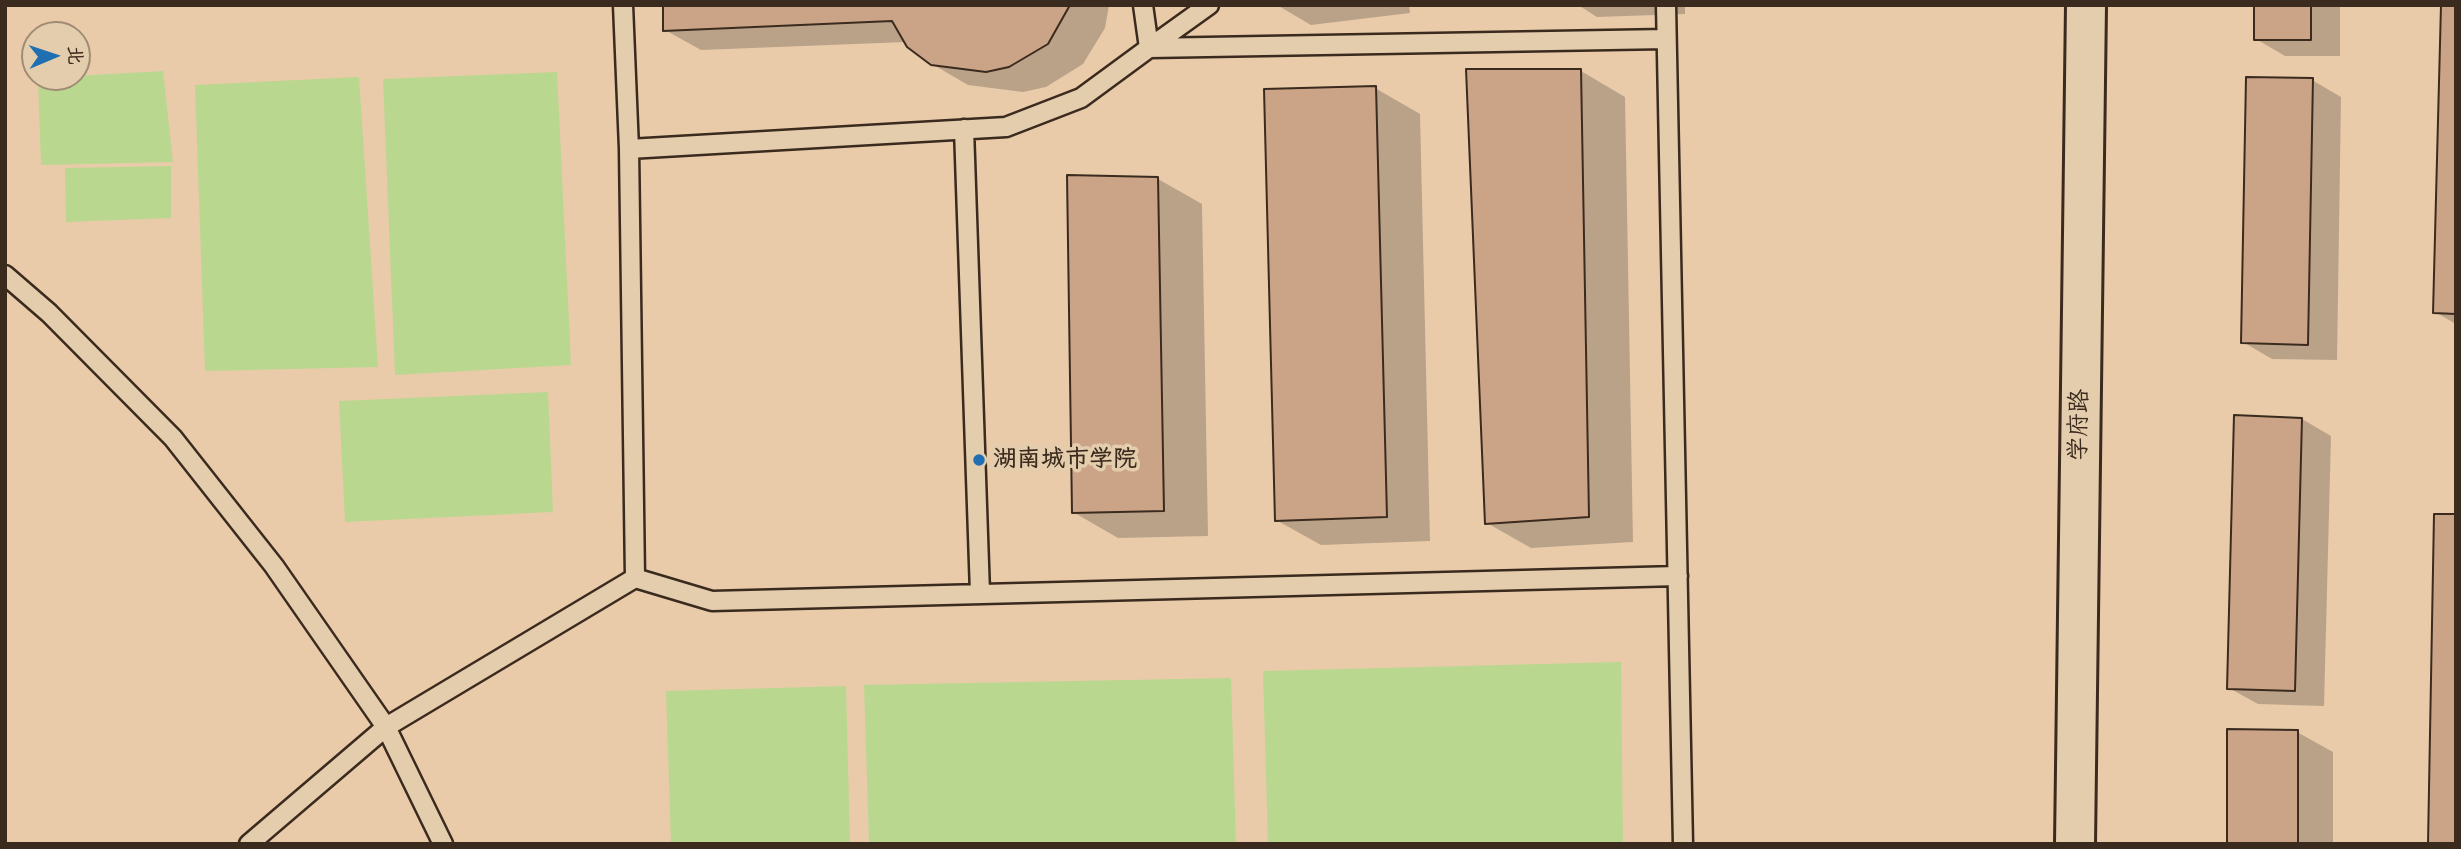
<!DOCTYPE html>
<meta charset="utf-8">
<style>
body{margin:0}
#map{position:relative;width:2461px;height:849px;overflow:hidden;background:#e9cbaa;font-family:Itim,"LXGW WenKai TC",sans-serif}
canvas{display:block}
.frame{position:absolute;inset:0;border:7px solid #3b2a1e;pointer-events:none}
.north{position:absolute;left:21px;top:21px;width:70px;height:70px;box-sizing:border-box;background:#e4cdad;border:2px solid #a08c74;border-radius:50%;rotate:88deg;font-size:19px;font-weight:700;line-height:28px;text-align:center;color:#3b2a1e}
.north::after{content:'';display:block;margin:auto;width:24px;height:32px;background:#1f6fb2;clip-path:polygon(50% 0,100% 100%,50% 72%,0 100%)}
</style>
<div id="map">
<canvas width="2461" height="849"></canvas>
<div class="frame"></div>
<div class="north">北</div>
</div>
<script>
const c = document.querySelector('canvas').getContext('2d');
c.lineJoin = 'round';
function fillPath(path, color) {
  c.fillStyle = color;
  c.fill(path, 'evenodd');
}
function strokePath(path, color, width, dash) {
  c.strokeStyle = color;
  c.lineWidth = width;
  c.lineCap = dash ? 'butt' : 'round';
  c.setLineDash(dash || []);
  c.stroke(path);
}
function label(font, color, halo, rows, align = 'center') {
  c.font = font + ' Itim,"LXGW WenKai TC",sans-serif';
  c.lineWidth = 7;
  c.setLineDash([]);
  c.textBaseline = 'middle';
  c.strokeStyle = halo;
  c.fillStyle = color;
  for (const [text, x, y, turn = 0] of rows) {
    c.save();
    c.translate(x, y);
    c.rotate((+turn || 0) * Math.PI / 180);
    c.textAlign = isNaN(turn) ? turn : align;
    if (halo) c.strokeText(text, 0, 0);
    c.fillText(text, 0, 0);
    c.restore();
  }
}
fillPath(new Path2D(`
 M163,71L173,162L41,165L38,78Z
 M557,72L571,365L395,375L383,79Z
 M359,77L378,367L205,371L195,85Z
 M171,166V218L66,222L65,168Z
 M548,392L553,512L345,522L339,401Z
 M1621,662L1623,844H1268L1263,671Z
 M1231,678L1236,844H869L864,685Z
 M846,686L850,844H671L666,691Z`), '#bad78f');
fillPath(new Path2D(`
 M664,5H1109L1105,28L1083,64L1046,87L1023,92L968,85L932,64L906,42L701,50L665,30Z
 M1277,5H1409L1410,13L1311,25Z
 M1578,5H1685V14L1597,17Z
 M2256,5H2340V56H2285L2256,39Z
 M2456,5V324L2435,312Z
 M1581,71L1625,97L1633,542L1531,548L1487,523Z
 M2312,80L2341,97L2337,360L2272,359L2243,342Z
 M1375,88L1420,114L1430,541L1321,545L1276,520Z
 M1158,179L1202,204L1208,536L1118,538L1073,512Z
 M2302,419L2331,436L2324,706L2258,704L2229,688Z
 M2297,732L2333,752V844H2228Z`), '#0003');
const building = new Path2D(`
 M663,5H1070L1048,44L1009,67L986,72L931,65L907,47L892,21L663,31Z
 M2254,5H2311V40H2254Z
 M2441,5H2456V314L2433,313Z
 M1466,69H1581L1589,517L1485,524Z
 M2246,77L2313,78L2308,345L2241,343Z
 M1376,86L1387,517L1275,521L1264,89Z
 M1067,175L1158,177L1164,511L1072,513Z
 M2234,415L2302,418L2295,691L2227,689Z
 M2434,514H2456V844H2428Z
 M2227,729L2298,730V844H2227Z`);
fillPath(building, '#cba487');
strokePath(building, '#3b2a1e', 2);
const lane = new Path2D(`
 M623,5L629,149L1006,127L1081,98L1149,48L1143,5
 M1666,5L1683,844
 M1149,48L1666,39
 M1149,48L1209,5
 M964,129L980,593
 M5,275L49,313L173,438L274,566L386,727L443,844
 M635,578L712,601L1678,576
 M249,844L386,727L635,578L629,149`);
const secondary = new Path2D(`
 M2075,844L2086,5`);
strokePath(lane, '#3b2a1e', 23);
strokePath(secondary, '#3b2a1e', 44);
strokePath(lane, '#e4cdad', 18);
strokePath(secondary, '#e4cdad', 38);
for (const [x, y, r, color] of [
 [979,460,7,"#1f6fb2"]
]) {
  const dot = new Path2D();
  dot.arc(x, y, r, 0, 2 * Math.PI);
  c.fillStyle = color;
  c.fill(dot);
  strokePath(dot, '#e4cdad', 2.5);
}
label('24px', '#3b2a1e', '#e4cdad', [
 ["学府路",2080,425,-89]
]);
label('bold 24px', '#3b2a1e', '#e4cdad', [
 ["湖南城市学院",993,460]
], 'left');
</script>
